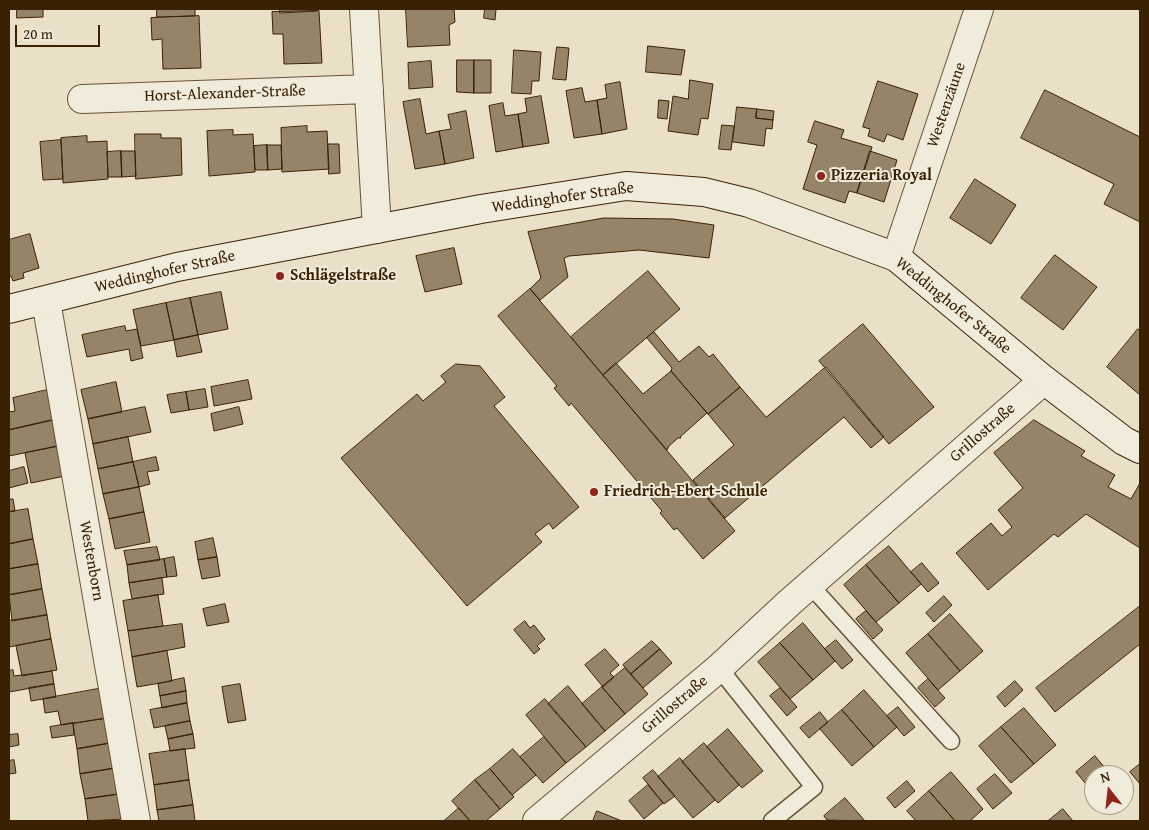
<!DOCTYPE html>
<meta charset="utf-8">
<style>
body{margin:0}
#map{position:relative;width:1149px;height:830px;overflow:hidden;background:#eae0c7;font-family:"Gentium Book Plus",serif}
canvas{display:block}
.frame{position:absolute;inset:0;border:10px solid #3b2104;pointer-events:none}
.north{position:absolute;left:1084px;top:765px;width:50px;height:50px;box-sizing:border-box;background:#f1ebdb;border:1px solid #a89a85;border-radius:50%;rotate:344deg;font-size:14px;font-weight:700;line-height:20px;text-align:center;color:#3b2104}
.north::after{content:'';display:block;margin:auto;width:18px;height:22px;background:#8f2418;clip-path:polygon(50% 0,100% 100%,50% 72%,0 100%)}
.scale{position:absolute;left:15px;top:25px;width:85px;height:22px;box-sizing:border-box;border:2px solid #3b2104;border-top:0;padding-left:6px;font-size:15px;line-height:18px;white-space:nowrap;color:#3b2104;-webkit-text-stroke:4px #f1ebdb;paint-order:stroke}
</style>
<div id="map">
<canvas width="1149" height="830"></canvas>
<div class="frame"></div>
<div class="north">N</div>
<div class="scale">20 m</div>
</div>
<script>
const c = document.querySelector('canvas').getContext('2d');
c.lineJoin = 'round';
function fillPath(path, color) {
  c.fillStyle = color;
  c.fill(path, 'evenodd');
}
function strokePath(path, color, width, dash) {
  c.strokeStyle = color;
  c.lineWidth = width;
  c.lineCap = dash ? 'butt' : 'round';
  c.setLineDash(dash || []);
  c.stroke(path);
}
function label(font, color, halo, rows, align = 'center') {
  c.font = font + ' "Gentium Book Plus",serif';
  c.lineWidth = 4;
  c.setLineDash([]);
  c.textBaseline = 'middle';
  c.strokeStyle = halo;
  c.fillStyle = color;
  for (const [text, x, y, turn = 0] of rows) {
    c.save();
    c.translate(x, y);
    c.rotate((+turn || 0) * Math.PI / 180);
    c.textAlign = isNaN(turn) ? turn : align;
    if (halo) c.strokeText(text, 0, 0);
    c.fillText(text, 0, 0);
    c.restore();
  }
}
const building = new Path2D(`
 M17,9H43V17L17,18Z
 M157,9H195V16L157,17Z
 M280,9H317V11L280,13Z
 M406,9H454L455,22L449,25L450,45L408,47Z
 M485,9H496L495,20L484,18Z
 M319,11L322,63L284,64L283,34H273L272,12Z
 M199,16L201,68L163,69L162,39L152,40L151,18Z
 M648,46L685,50L681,75L646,72Z
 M557,47L569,48L566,80L553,79Z
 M514,50L541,52L539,81H532L531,94L512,93Z
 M457,60H474V93L457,92Z
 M474,60H491V93H474Z
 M431,61L433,87L409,89L408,63Z
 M690,80L713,84L708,119L701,118L698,135L668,131L673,96L688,99Z
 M878,81L918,94L903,140L887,134L884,142L868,136L870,129L863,127Z
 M620,82L627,129L602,134L597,100L607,98L605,85Z
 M582,88L585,102L597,100L602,134L574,138L566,91Z
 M1045,90L1140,137V222L1104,204L1114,184L1021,138Z
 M541,96L549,143L523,147L518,114L527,112L525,99Z
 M420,99L426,134L439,131L445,164L415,169L403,102Z
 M659,100L669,101L667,119L658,118Z
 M503,103L505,116L518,114L523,147L496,152L489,106Z
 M737,107L757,109L756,118L773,120L772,129L766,128L764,146L733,142Z
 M757,109L774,111L773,120L756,118Z
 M466,111L474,158L445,164L439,131L451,129L448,115Z
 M815,121L844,130L841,138L872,147L857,193L849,191L845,203L803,189L817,145L808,142Z
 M722,125L734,126L731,150L719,149Z
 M307,126V132L327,131L329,169L282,172L281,128Z
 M233,130V135L253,134L255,172L209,176L207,131Z
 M135,134H161V138H181L182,175L136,179Z
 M87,136V142L107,141L108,179L63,183L61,138Z
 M61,140L63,179L43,180L40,142Z
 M328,144H339L340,173L329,174Z
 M267,145L268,170H255L254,146Z
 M267,145H281L282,169L268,170Z
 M121,151H135L136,176L122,177Z
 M121,151L122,177H108L107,152Z
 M870,151L897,160L884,202L857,193Z
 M975,179L1016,205L991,244L950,218Z
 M604,218L673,219L714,225L709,258L639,250L569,256L564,258L568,277L540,300L530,289L541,278L528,232Z
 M30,234L39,268L23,273L24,278L13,281L11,276L9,277V240Z
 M454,248L462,284L425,292L416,256Z
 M1055,255L1097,287L1063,330L1021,298Z
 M648,271L680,309L603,375L571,337Z
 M530,289L735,531L703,559L677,528L674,530L660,513L662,511L571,403L569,406L554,388L557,386L498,316Z
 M221,292L228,329L198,335L190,298Z
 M190,298L198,335L174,340L166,303Z
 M166,303L174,340L141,346L133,310Z
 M863,324L934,407L889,444L819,361Z
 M125,326L126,331L137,329L143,358L131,361L129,349L87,357L82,335Z
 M1138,329L1140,331V395L1107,367Z
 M654,332L679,362L699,346L709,357L713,354L740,387L708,414L671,371L672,368L647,338Z
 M198,335L202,352L177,357L174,340Z
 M616,363L643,394L671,371L707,413L680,437L681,438H678L669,446L667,450L603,375Z
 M456,364L480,366L505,397L494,406L579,507L553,529L549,523L535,534L542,542L467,606L341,458L417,394L423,401L446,382L441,376Z
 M826,367L884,437L871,448L844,417L725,518L693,480L734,445L708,414L740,387L766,417Z
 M248,380L252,399L214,406L211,387Z
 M116,382L122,412L88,419L81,390Z
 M205,389L208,407L189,410L186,392Z
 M47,390L53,420L9,430V412L15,411L13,398Z
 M186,392L189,410L171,413L167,395Z
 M145,407L151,432L93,444L88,419Z
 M239,407L243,424L214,431L211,414Z
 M53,420L59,446L9,456V430Z
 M1034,420L1085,451L1081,456L1115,475L1108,487L1131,499L1140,483V548L1086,514L1058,537L1054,534L988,590L956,553L991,523L1002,536L1012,527L998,510L1023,488L994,453Z
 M128,437L133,462L98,469L93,444Z
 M59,446L65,476L31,483L25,453Z
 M156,457L159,470L147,472L150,484L139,487L133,462Z
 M133,462L139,487L103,494L98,469Z
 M24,467L28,483L9,488V471Z
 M139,487L144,512L109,519L103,494Z
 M9,499H13L15,511L9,512Z
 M28,509L33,539L9,544V512Z
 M144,512L150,542L115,549L109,519Z
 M213,538L217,557L198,560L195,542Z
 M33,539L38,564L9,569V544Z
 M889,546L921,584L899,603L866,565Z
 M157,547L160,560L127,565L124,551Z
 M174,557L177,576L167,577L164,559Z
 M217,557L220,576L202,579L198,560Z
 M164,559L167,577L129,583L127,565Z
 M922,563L939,583L928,592L911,572Z
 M38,564L42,589L9,595V569Z
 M866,565L899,603L876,622L844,585Z
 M162,578L164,594L132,599L129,583Z
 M42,589L47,615L12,621L9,595Z
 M158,595L163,626L128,631L123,601Z
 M944,596L952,605L934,622L926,613Z
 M225,604L229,622L207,626L203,609Z
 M1140,606V644L1055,712L1036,688Z
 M866,611L883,630L873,639L856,619Z
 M950,614L983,651L960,671L928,634Z
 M47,615L51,639L9,647V621Z
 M525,621L530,628L534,625L545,639L537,646L540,649L534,654L514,630Z
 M803,623L835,661L813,680L780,643Z
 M182,624L185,647L132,657L128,631Z
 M928,634L960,671L938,690L906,653Z
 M51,639L57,670L22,676L16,646Z
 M836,640L853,660L842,669L825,649Z
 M652,641L660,649L631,674L623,665Z
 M780,643L813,680L790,699L758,662Z
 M605,649L619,665L610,673L614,677L603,687L585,665Z
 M660,649L672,663L643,688L631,674Z
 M167,651L172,681L137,687L132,657Z
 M625,668L648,694L625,714L602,687Z
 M13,670L14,676L52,671L54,684L9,692V671Z
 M184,678L186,691L160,696L158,684Z
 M928,679L945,698L935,707L918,688Z
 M1015,681L1023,690L1005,707L997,697Z
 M54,684L56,697L31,701L29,688Z
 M240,684L246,720L228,723L222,687Z
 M568,686L605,731L586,747L548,704Z
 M602,687L625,714L605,731L582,704Z
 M103,688L108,718L61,725L58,711L45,713L43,699Z
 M780,688L797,707L787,716L770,696Z
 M864,690L897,727L874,747L842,710Z
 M186,691L187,703L162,708L160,696Z
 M545,699L586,747L566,763L526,715Z
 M187,703L190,721L154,728L150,710Z
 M898,707L915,727L904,736L887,716Z
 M1024,708L1056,745L1034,764L1001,727Z
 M842,710L874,747L852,766L820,729Z
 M820,712L828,722L809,738L800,728Z
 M108,718L111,743L77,749L73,724Z
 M190,721L193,734L168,739L165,726Z
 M73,723L74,735L52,738L50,727Z
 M1001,727L1034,764L1011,783L979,746Z
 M728,729L763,771L742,788L707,747Z
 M18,734L19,745L9,747V735Z
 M193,734L195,748L170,751L168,739Z
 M544,737L566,763L543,783L520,757Z
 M111,743L116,768L80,774L77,749Z
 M704,743L739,785L718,803L682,762Z
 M185,749L189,780L154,785L149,754Z
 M513,749L536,775L512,795L490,769Z
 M1095,756L1110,774L1094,775V788L1091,790L1076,772Z
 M680,758L715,800L693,818L658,777Z
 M14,760L16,773L9,774V761Z
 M1140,764V784L1130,772Z
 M116,768L120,794L85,799L80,774Z
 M490,769L514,797L500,809L475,780Z
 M653,770L675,796L664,804L643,778Z
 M951,772L983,809L970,821H955L929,791Z
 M995,774L1012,793L993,809L977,789Z
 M189,780L193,805L157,810L154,785Z
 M475,780L500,809L486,821H470L452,801Z
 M907,781L915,791L895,808L887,798Z
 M648,785L663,803L644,819L629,801Z
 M929,791L955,821H916L907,811Z
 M120,794L123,819L88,821L85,799Z
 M845,798L865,821L827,820L824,816Z
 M193,805L195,821H159L157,810Z
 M459,808L470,821H444Z
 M1063,809L1073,821H1048Z
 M597,811L622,821H593Z`);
fillPath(building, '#968469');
strokePath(building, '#3b2104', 1);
const lane = new Path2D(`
 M810,585L951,741
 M719,668L814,787L772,821`);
const street = new Path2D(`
 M364,9L377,229
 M82,99L369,89
 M896,257L979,9
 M46,301L136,821
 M537,821L719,668L790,602L1044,380`);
const secondary = new Path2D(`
 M9,309L177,267L481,209L626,186L704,192L749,203L896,257L1044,380L1124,441L1140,449`);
strokePath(lane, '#675135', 19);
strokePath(street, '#675135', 30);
strokePath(secondary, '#3b2104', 30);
strokePath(lane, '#f1ebdb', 16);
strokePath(street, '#f1ebdb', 28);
strokePath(secondary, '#f1ebdb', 28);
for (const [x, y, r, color] of [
 [821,176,5,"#8f2418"],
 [280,276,5,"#8f2418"],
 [594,492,5,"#8f2418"]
]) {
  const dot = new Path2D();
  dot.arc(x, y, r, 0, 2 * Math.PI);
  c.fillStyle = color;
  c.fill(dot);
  strokePath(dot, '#f1ebdb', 2);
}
label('16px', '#3b2104', '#f1ebdb', [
 ["Horst-Alexander-Straße",225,94,-2],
 ["Westenzäune",947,105,-71],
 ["Weddinghofer Straße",563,198,-8],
 ["Weddinghofer Straße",165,272,-13],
 ["Weddinghofer Straße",953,306,39],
 ["Grillostraße",983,433,-41],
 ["Westenborn",91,561,80],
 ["Grillostraße",675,705,-40]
]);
label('bold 16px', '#3b2104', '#f1ebdb', [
 ["Pizzeria Royal",831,176],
 ["Schlägelstraße",290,276],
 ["Friedrich-Ebert-Schule",604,492]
], 'left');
</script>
